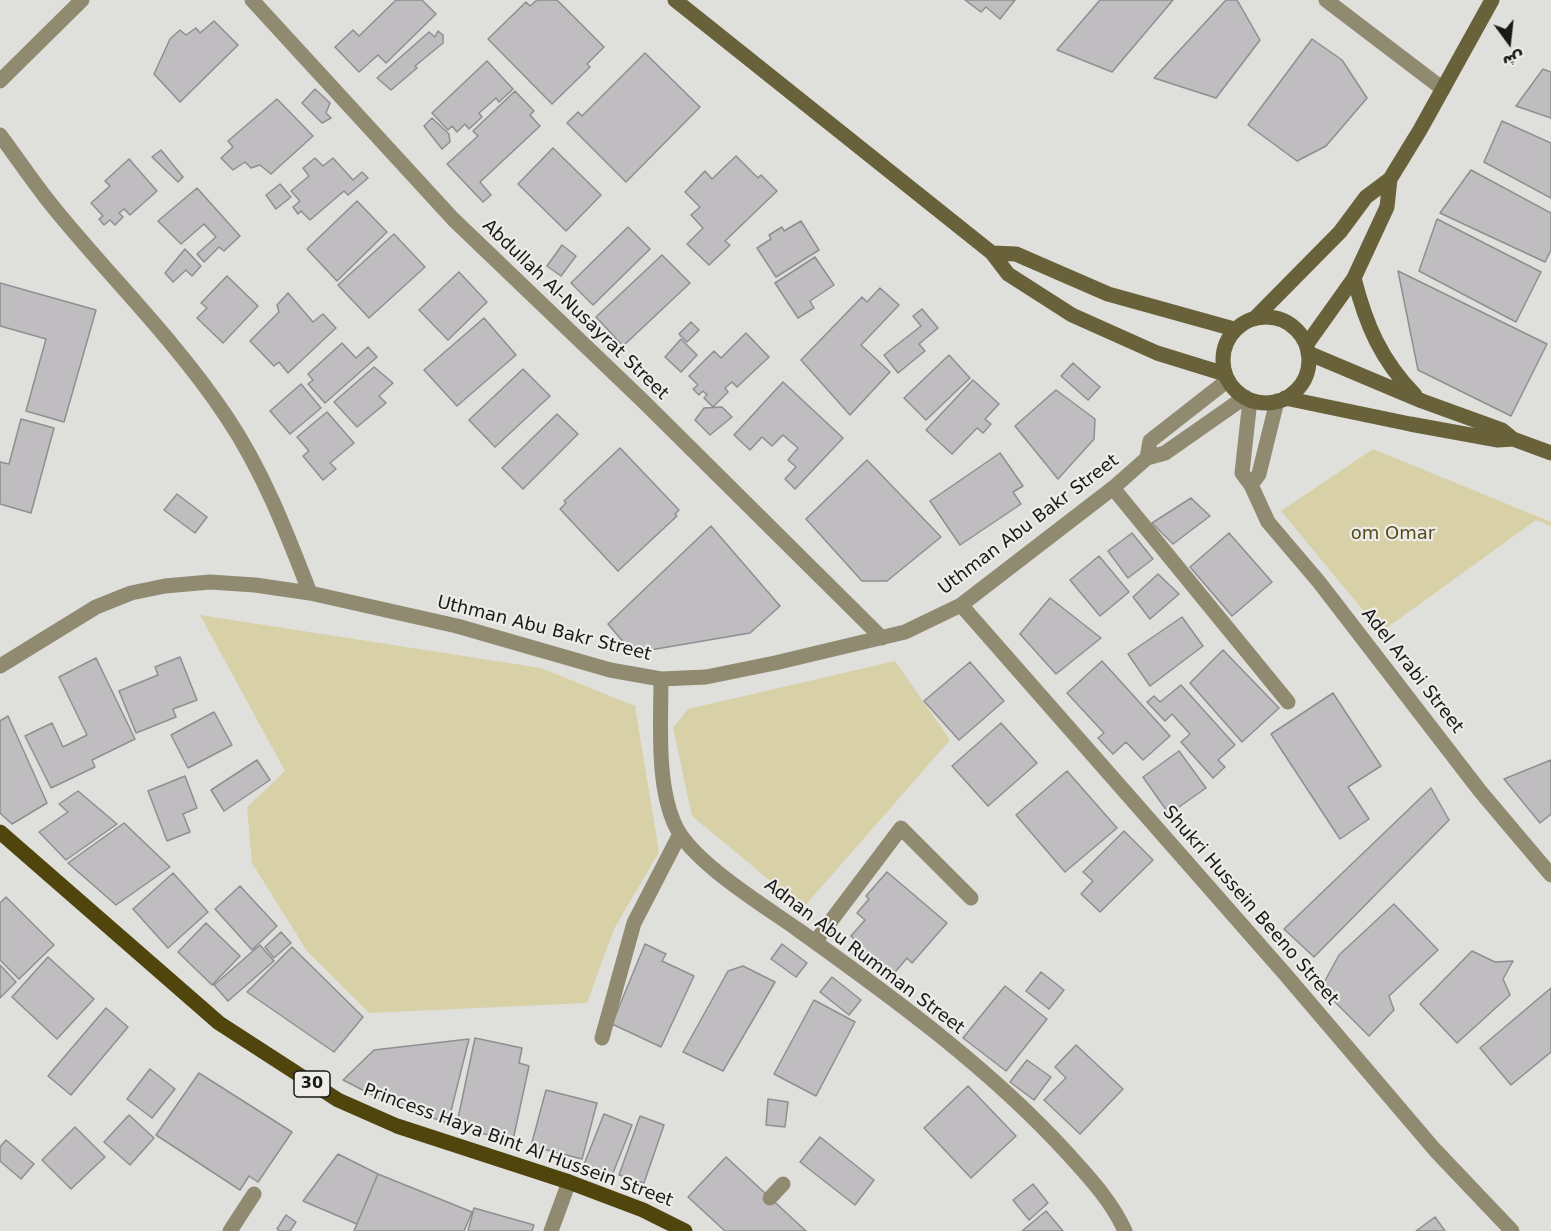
<!DOCTYPE html>
<meta charset="utf-8">
<style>
body{margin:0}
#map{position:relative;width:1551px;height:1231px;overflow:hidden;background:#dfdfdc;font-family:"DejaVu Sans","Noto Sans Arabic",sans-serif}
canvas{display:block}
.north{position:absolute;left:1479px;top:12px;width:60px;height:60px;-webkit-text-stroke:4px #edece9;paint-order:stroke;rotate:165deg;font-size:16px;font-weight:700;line-height:24px;text-align:center;color:#191918}
.north::after{content:'';display:block;margin:auto;width:21px;height:27px;background:#191918;clip-path:polygon(50% 0,100% 100%,50% 72%,0 100%)}
</style>
<div id="map">
<canvas width="1551" height="1231"></canvas>
<div class="north">ش</div>
</div>
<script>
const c = document.querySelector('canvas').getContext('2d');
c.lineJoin = 'round';
function fillPath(path, color) {
  c.fillStyle = color;
  c.fill(path, 'evenodd');
}
function strokePath(path, color, width, dash) {
  c.strokeStyle = color;
  c.lineWidth = width;
  c.lineCap = dash ? 'butt' : 'round';
  c.setLineDash(dash || []);
  c.stroke(path);
}
function label(font, color, halo, rows, align = 'center') {
  c.font = font + ' "DejaVu Sans",sans-serif';
  c.lineWidth = 4.5;
  c.setLineDash([]);
  c.textBaseline = 'middle';
  c.strokeStyle = halo;
  c.fillStyle = color;
  for (const [text, x, y, turn = 0] of rows) {
    c.save();
    c.translate(x, y);
    c.rotate((+turn || 0) * Math.PI / 180);
    c.textAlign = isNaN(turn) ? turn : align;
    if (halo) c.strokeText(text, 0, 0);
    c.fillText(text, 0, 0);
    c.restore();
  }
}
fillPath(new Path2D(`
 M1373,449L1551,522V526L1536,520L1381,632L1281,511Z
 M200,615L541,668L635,706L659,852L614,929L587,1003L369,1013L307,951L252,863L247,807L285,771Z
 M895,661L950,740L803,908L692,816L673,728L688,709Z`), '#d8d1a8');
const building = new Path2D(`
 M396,0H422L436,14L386,63L378,55L359,72L335,47L353,30L359,36Z
 M537,0H557L604,47L587,64L590,67L552,104L488,39L526,2L530,6Z
 M965,0H1015L1000,19L986,7L981,12Z
 M1100,0H1173L1112,72L1057,50Z
 M1226,0H1237L1260,40L1216,98L1154,78Z
 M214,21L238,45L180,102L154,74L170,39L180,30L186,35L196,28L200,33Z
 M438,31L443,35V43L415,66L417,68L391,90L377,78L429,32L435,37Z
 M1312,39L1342,60L1367,98L1326,146L1297,161L1248,125Z
 M645,53L700,107L626,182L567,123L578,112L582,116Z
 M487,61L513,89L499,102L496,98L479,113L482,117L469,129L465,124L457,132L452,126L448,130L432,113Z
 M1543,69L1551,72V118L1516,106Z
 M315,89L330,103L326,113L331,118L322,123L302,103Z
 M515,91L534,111L530,115L540,126L480,182L491,195L483,202L447,164L478,136L473,131Z
 M277,99L313,136L271,174L260,165L251,168L245,162L233,170L221,158L233,147L228,141Z
 M432,118L449,134L450,142L442,149L424,126Z
 M1502,121L1551,143V198L1484,162Z
 M553,148L601,195L566,231L518,184Z
 M161,150L183,177L178,182L152,157Z
 M736,156L758,178L761,175L777,191L725,241L730,245L709,265L687,244L703,228L691,215L700,207L685,192L705,171L712,179Z
 M315,158L323,166L333,158L353,180L362,172L368,178L348,195L344,191L310,220L301,211L298,214L293,207L300,201L291,191L309,176L303,168Z
 M129,159L157,191L130,215L124,209L119,213L123,217L115,225L110,220L104,225L99,219L103,216L91,203L110,186L105,181Z
 M1471,170L1551,213V250L1545,262L1440,213Z
 M280,184L291,197L276,209L266,195Z
 M197,188L240,236L224,251L219,247L204,262L197,254L216,237L204,224L181,244L158,221Z
 M357,201L387,232L337,281L307,249Z
 M1437,219L1541,272L1516,322L1419,271Z
 M801,221L819,250L776,277L757,248L771,239L769,235L782,227L784,231Z
 M628,227L650,249L593,305L571,283Z
 M394,234L425,267L369,318L338,285Z
 M562,245L576,256L561,276L547,266Z
 M185,249L201,266L192,276L186,270L173,282L165,273Z
 M662,255L690,283L623,346L596,317Z
 M815,257L834,285L810,301L814,308L798,318L775,283Z
 M1398,271L1547,344L1511,416L1418,370Z
 M459,272L487,302L448,340L419,310Z
 M227,276L258,306L223,343L197,318L207,308L201,303Z
 M0,283L96,310L64,422L26,411L46,339L0,326Z
 M880,288L899,305L861,345L890,372L850,415L801,360L862,297L867,302Z
 M288,293L313,322L323,314L336,328L288,373L279,362L274,366L250,341L279,312L277,305Z
 M922,309L938,328L919,344L925,351L898,373L884,355L921,326L913,316Z
 M484,318L516,355L457,406L424,370Z
 M691,322L699,330L687,342L679,334Z
 M746,333L769,357L737,387L732,382L725,388L728,392L713,407L704,398L707,395L703,391L699,395L693,389L698,385L689,376L714,351L721,358Z
 M681,339L697,355L681,372L665,357Z
 M342,343L356,358L368,347L377,357L325,403L308,384L313,380L308,374Z
 M949,355L970,378L926,420L904,398Z
 M1073,363L1100,387L1088,400L1061,376Z
 M374,367L393,383L379,396L386,403L357,427L334,402Z
 M523,369L550,396L495,447L469,420Z
 M973,380L999,404L985,419L991,424L983,433L977,428L952,454L926,430Z
 M783,382L843,438L795,489L785,479L796,467L788,460L798,448L783,435L772,446L762,437L750,450L734,435Z
 M301,384L321,408L290,434L270,411Z
 M1056,390L1095,419L1094,439L1058,479L1015,426Z
 M722,407L732,417L710,435L695,420L704,408Z
 M327,412L354,443L330,463L336,469L323,480L303,456L309,451L297,437Z
 M557,414L578,434L523,489L502,468Z
 M21,419L54,428L31,513L0,504V462L9,464Z
 M620,448L679,510L675,514L677,516L618,571L560,509L566,503L564,501Z
 M1000,453L1023,486L1013,492L1021,504L960,545L930,501Z
 M867,460L941,537L887,581H862L806,519Z
 M177,494L207,517L195,533L164,510Z
 M1191,498L1210,516L1173,544L1152,523Z
 M711,526L780,606L750,633L650,650L625,644L608,624Z
 M1132,533L1153,559L1128,578L1108,551Z
 M1229,533L1272,582L1232,616L1190,567Z
 M1099,556L1129,592L1100,616L1070,580Z
 M1158,574L1179,594L1150,619L1133,597Z
 M1050,598L1101,638L1056,674L1020,634Z
 M1182,617L1203,646L1150,686L1128,654Z
 M1223,650L1279,708L1242,742L1190,683Z
 M180,657L197,700L173,709L176,717L136,733L119,691L158,675L155,667Z
 M96,658L135,739L92,760L95,767L51,788L25,736L52,723L63,747L87,735L59,677Z
 M1102,661L1170,736L1143,760L1126,742L1113,754L1098,738L1104,733L1067,693Z
 M970,662L1004,701L959,740L924,701Z
 M1181,685L1235,745L1218,760L1225,767L1213,778L1181,742L1190,734L1172,714L1165,721L1147,702L1154,696L1160,702Z
 M1333,693L1381,766L1348,787L1369,819L1340,839L1271,734Z
 M214,712L232,745L188,768L171,735Z
 M8,716L47,803L12,824L0,813V721Z
 M1001,723L1037,763L988,806L952,766Z
 M1179,751L1206,788L1169,814L1143,777Z
 M257,760L270,780L224,811L211,790Z
 M1551,760V814L1540,823L1504,779Z
 M1067,771L1117,828L1065,872L1016,815Z
 M185,776L197,808L183,814L190,832L167,841L148,791Z
 M1431,788L1449,820L1314,957L1284,929Z
 M78,791L117,824L66,860L39,832L68,812L59,804Z
 M124,823L170,867L116,905L68,863Z
 M1124,831L1153,860L1100,912L1081,894L1093,881L1083,872Z
 M887,872L947,923L912,963L907,958L890,978L851,945L855,940L851,936L865,920L857,913L869,899L866,896Z
 M173,873L208,912L168,948L133,909Z
 M240,886L277,926L252,950L215,909Z
 M6,897L54,945L19,979L0,960V903Z
 M1394,904L1438,950L1389,996L1394,1010L1369,1036L1321,988L1339,955Z
 M206,923L240,956L212,985L178,952Z
 M281,932L291,943L274,958L265,947Z
 M645,944L666,954L662,961L694,976L661,1047L612,1024Z
 M782,944L807,963L796,977L771,959Z
 M260,945L274,961L228,1001L214,985Z
 M292,947L363,1017L334,1052L247,992Z
 M1472,951L1495,962L1513,961L1503,979L1510,995L1457,1043L1420,1004Z
 M48,957L94,999L57,1039L12,997Z
 M0,965L16,982L0,998Z
 M743,966L775,982L723,1071L683,1052L728,971Z
 M1041,972L1064,990L1049,1009L1026,991Z
 M832,977L861,1000L849,1015L820,992Z
 M1005,986L1047,1019L1006,1071L963,1038Z
 M1551,988V1052L1511,1085L1480,1048Z
 M814,1000L855,1022L816,1096L774,1074Z
 M106,1008L128,1027L71,1095L48,1076Z
 M475,1038L522,1048L519,1063L529,1066L513,1140L456,1128Z
 M469,1039L448,1123L390,1104L343,1080L374,1050Z
 M1076,1045L1123,1089L1080,1134L1044,1100L1066,1078L1055,1067Z
 M1027,1060L1051,1077L1034,1100L1010,1082Z
 M150,1069L175,1089L152,1118L127,1099Z
 M199,1073L292,1132L258,1182L249,1176L240,1190L156,1135Z
 M968,1086L1016,1136L971,1178L924,1128Z
 M546,1090L597,1103L582,1159L531,1146Z
 M768,1099L788,1102L785,1127L766,1125Z
 M604,1114L632,1125L611,1178L583,1167Z
 M129,1115L154,1138L130,1165L104,1142Z
 M640,1116L664,1125L644,1183L619,1175Z
 M75,1127L105,1157L71,1189L42,1160Z
 M820,1137L874,1180L855,1205L800,1162Z
 M6,1140L34,1164L21,1179L0,1161V1147Z
 M338,1154L378,1174L357,1224L303,1201Z
 M726,1157L806,1231H725L688,1197Z
 M378,1174L472,1212L464,1231H354Z
 M1033,1184L1048,1203L1029,1220L1013,1200Z
 M474,1208L534,1225L532,1231H468Z
 M1046,1211L1063,1231H1022Z
 M286,1215L296,1222L290,1231H280L277,1229Z
 M1435,1217L1445,1231H1416Z`);
fillPath(building, '#bfbdbf');
strokePath(building, '#908e90', 1.5);
strokePath(new Path2D(`
 M1113,488L1288,702
 M815,942L901,828L971,898
 M770,1198L783,1184`), '#8f8a70', 15);
strokePath(new Path2D(`
 M252,0L453,219L643,401L882,638
 M1326,0L1443,89
 M0,81L82,0
 M0,135C18,159 35,185 54,208C111,278 176,341 226,416C263,471 286,531 310,593
 M1250,400L1242,473L1251,485L1268,522L1319,582L1480,791L1551,875
 M1147,458L1150,441L1228,380
 M1251,485L1259,474L1277,401
 M961,605L1285,974L1435,1150L1512,1231
 M0,666L96,607L131,593L165,586L210,582L255,585L310,593L457,626L610,670L661,679L706,677L775,663L905,632L961,605L1113,488L1147,458L1165,453L1245,397
 M661,679C661,724 656,786 676,827C694,863 763,905 797,929C892,997 990,1068 1069,1155C1090,1178 1112,1202 1125,1231
 M602,1038L634,923L680,834
 M230,1231L254,1194
 M551,1231L569,1182`), '#8f8a70', 15);
strokePath(new Path2D(`
 M675,0L992,253L1008,274L1072,315L1157,353L1225,374
 M992,253L1016,254L1108,294L1234,329
 M1354,278C1366,325 1381,360 1415,395
 M1223 360a43 43 0 1 1 86 0a43 43 0 1 1-86 0Z
 M1256,317L1340,232L1366,197L1390,179L1420,130L1492,0
 M1307,344L1354,278L1387,207L1390,179
 M1308,353L1422,401L1502,430L1513,439
 M1285,398L1410,424L1498,440L1513,439L1551,453`), '#69613a', 15);
strokePath(new Path2D(`
 M0,832L219,1023L338,1100L397,1126L569,1182L643,1210L685,1231`), '#4f450d', 15);
for (const [x, y, w] of [
 [312,1084,36]
]) {
  const box = new Path2D();
  box.roundRect(x - w / 2, y - 13, w, 26, 4.5);
  c.fillStyle = '#edece9';
  c.fill(box);
  strokePath(box, '#191918', 1.5);
}
label('bold 16px', '#191918', null, [
 ["30",312,1084]
]);
label('18px', '#191918', '#edece9', [
 ["Abdullah Al-Nusayrat Street",575,310,44],
 ["Uthman Abu Bakr Street",1029,525,-37],
 ["Uthman Abu Bakr Street",544,629,14],
 ["Adel Arabi Street",1412,671,52],
 ["Shukri Hussein Beeno Street",1250,906,49],
 ["Adnan Abu Rumman Street",864,957,37],
 ["Princess Haya Bint Al Hussein Street",518,1146,20]
]);
label('18px', '#534a18', '#edece9', [
 ["om Omar",1393,534]
]);
</script>
